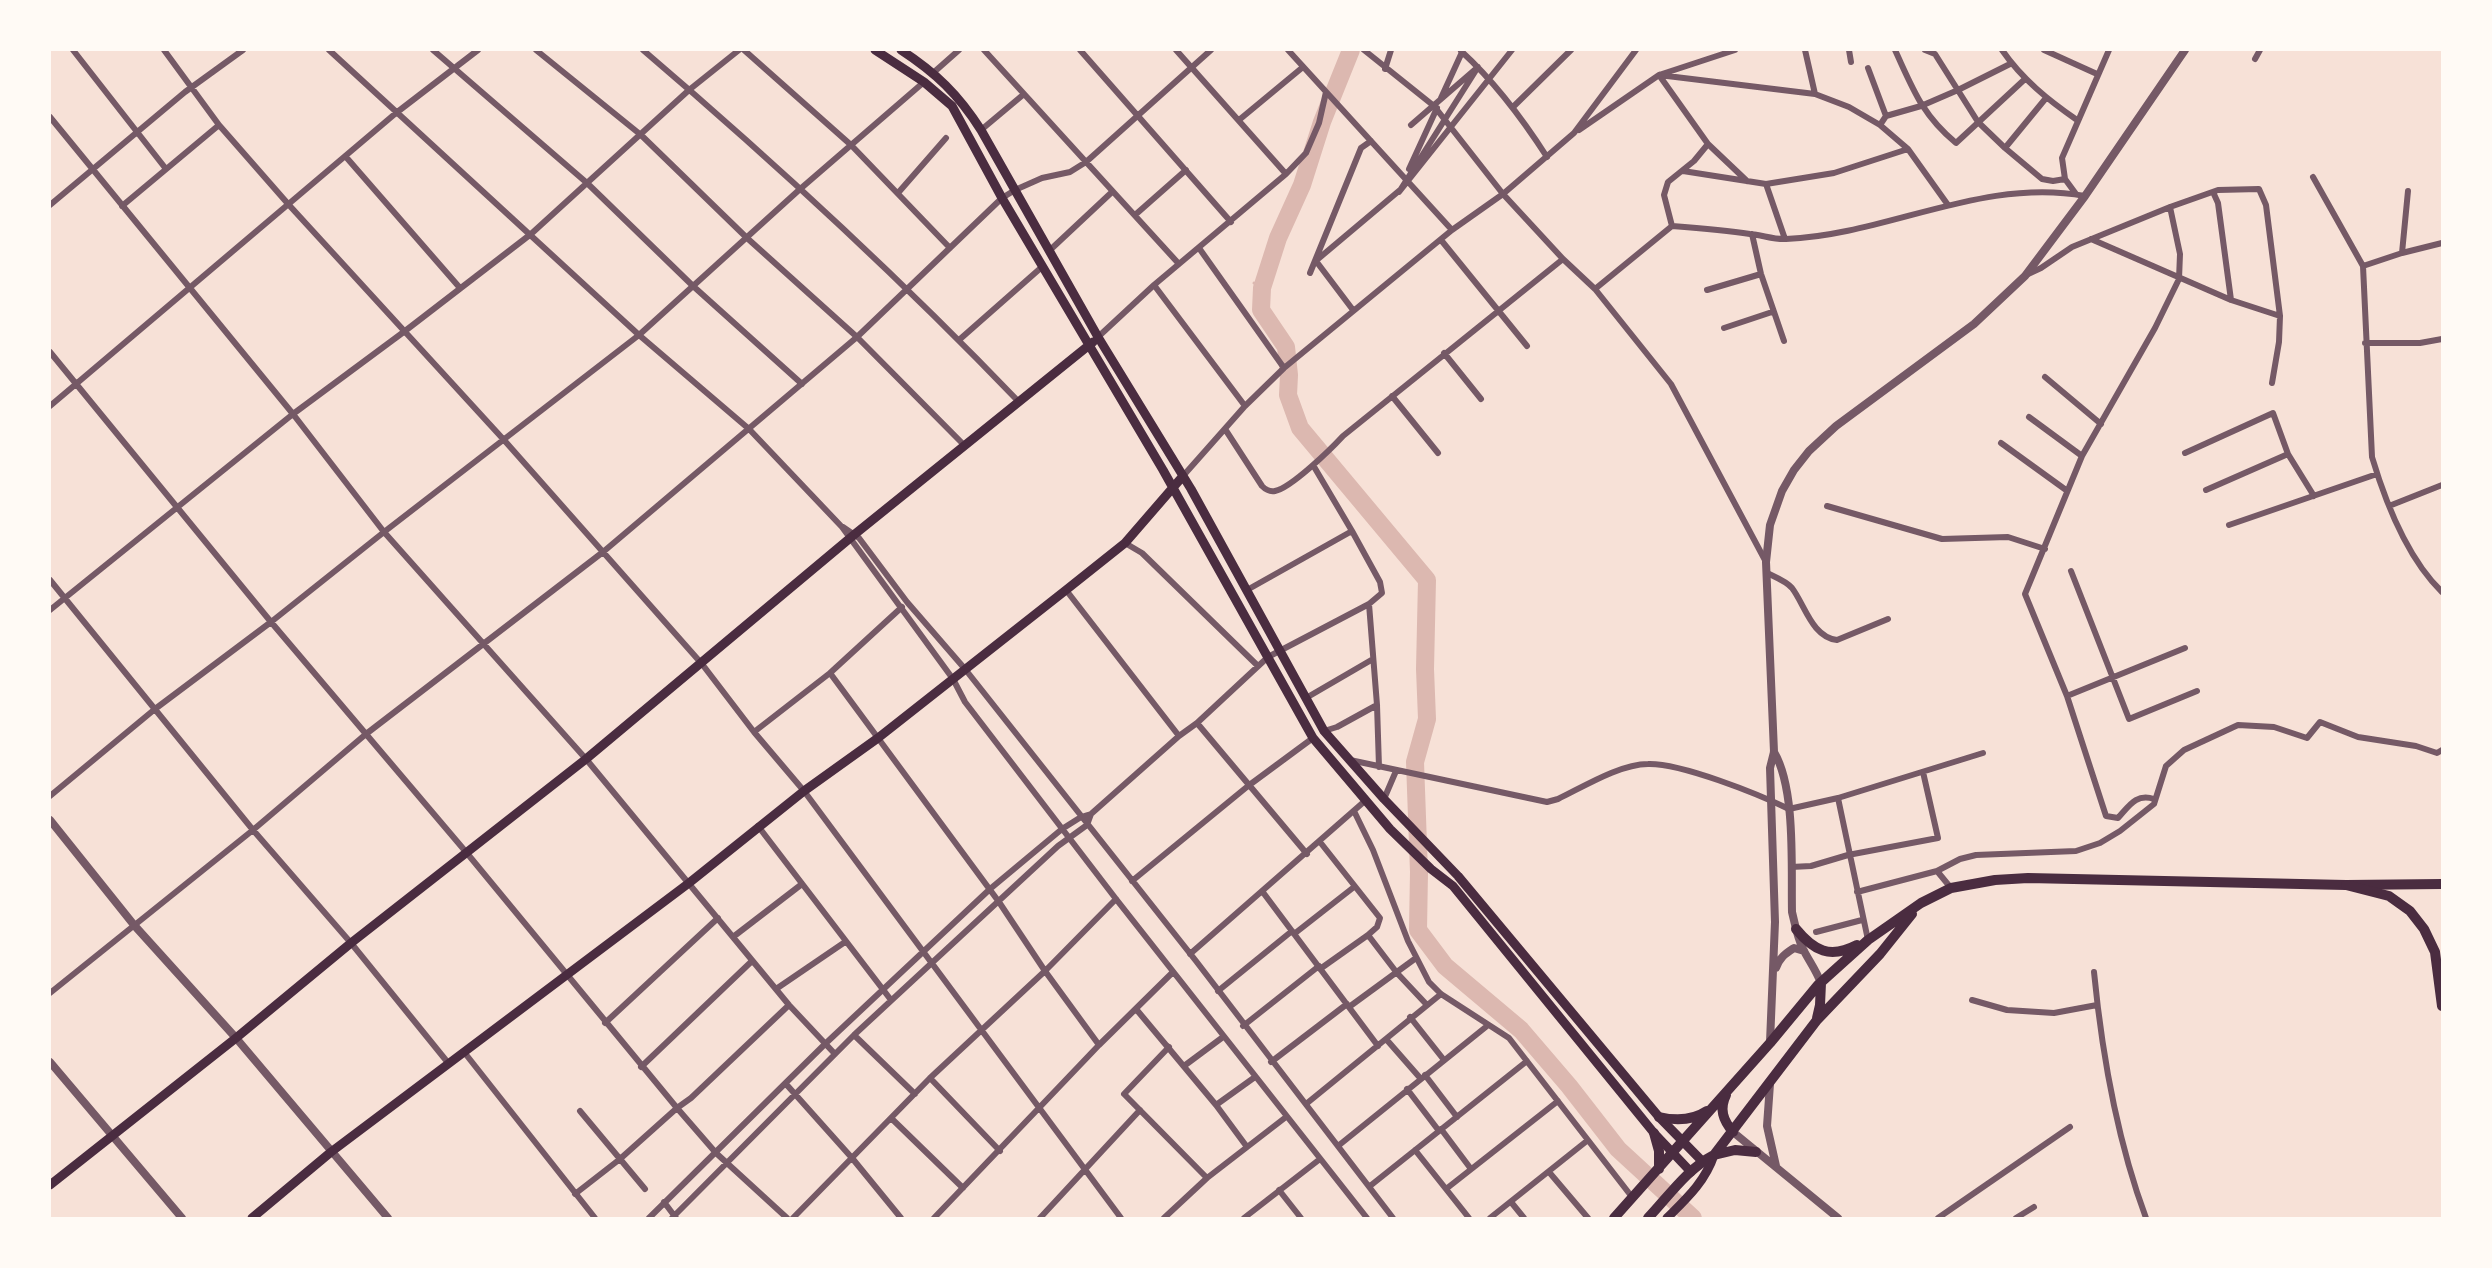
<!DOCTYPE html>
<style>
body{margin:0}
#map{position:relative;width:2492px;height:1268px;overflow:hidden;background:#f7e1d7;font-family:"Work Sans",sans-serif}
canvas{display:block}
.frame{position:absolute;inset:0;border:51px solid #fffaf5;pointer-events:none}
</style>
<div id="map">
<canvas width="2492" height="1268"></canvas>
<div class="frame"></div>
</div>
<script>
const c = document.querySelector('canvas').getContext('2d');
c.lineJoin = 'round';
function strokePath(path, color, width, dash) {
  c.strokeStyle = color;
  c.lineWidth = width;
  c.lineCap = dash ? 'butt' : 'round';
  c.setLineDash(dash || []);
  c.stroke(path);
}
strokePath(new Path2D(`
 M1254,283L1262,288`), '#dcb8b0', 3);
strokePath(new Path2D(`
 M1351,50L1322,122L1302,185L1278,238L1262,288L1261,310L1286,347L1289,375L1288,395L1300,428L1427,580L1425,669L1427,719L1415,762L1419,872L1418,930L1445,966L1521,1030L1569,1086L1618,1149L1693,1218`), '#dcb8b0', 18);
strokePath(new Path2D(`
 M73,50L166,169
 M164,50L219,125L289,205L504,440L702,664L754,732L804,791L1121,1218
 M329,50L639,335L749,429L842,527L953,679L965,702L1116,899L1367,1218
 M433,50L587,183L693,286L802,384
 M536,50L641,135L747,238L857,337L965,446
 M643,50C773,161 900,278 1019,402
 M744,50L851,145L950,248
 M984,50L1179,264
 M1080,50L1231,222
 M1176,50L1286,174
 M1288,50L1452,230
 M1364,50L1434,106L1503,194L1563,259L1595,289L1671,384L1766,562
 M1805,50L1815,94
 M1849,50L1851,62
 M1895,50C1913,89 1922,115 1956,143L2025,79
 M1925,50L1935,54L1978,122L2005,148L2042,179L2053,181L2065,179
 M2002,50C2022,79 2048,100 2077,120
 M2044,50L2097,74
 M1461,51C1495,82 1522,118 1547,157
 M2255,59L2260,50
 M1868,68L1886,116
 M1385,69L1391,50
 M933,73L959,50
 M1659,75L1815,94L1849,107L1880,125L1908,149L1948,205
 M1659,75L1708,144L1747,181
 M1441,98L1463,50
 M1513,107L1571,50
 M50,117L293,414L384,532L586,759L789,1005L835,1054
 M1239,120L1303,67
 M1411,125L1478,67L1399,192L1512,50
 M1880,125L1886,116L1921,106L1958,90L2012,63
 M981,130L1024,94
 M1579,130L1659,75L1735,50
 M2005,148L2046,98
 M346,157L460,288
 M1409,169L1437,108
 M1683,171L1766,184L1834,173L1908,149
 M2313,177L2363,266L2372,457C2386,504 2407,558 2442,592
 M1766,184L1785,239
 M2213,192L2218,203L2231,300
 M898,193L946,138
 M2076,194L2065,179L2062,158L2109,50
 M50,205L185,92L243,50
 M122,206L219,125
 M1135,215L1186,170
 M1672,226L1664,195L1668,182L1694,161L1708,144
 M1752,234L1761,274L1784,341
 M2091,239L2231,300L2280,316
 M1441,240L1527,346
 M1199,248L1284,368
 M1049,251L1112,192
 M2402,253L2408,191
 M1318,259L1400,190
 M1316,261L1353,310
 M2363,266L2402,253L2442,243
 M1310,273L1361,148L1371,141
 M2026,275L2041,268L2072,247L2170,207L2218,190L2259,189L2266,205L2280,316L2279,342L2272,383
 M1154,285L1245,406
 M1595,289L1672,226C1698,228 1724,230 1750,234C1762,235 1775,240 1786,239C1887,235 1982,177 2085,196
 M1707,290L1761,274
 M1724,328L1772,312
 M1098,337L1154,285L1286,174L1306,153L1319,123L1326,92
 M959,340L1043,266
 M2365,343H2420L2442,339
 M50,352L271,622L466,852L677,1108L716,1153L787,1218
 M1444,353L1481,399
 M2045,377L2101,424
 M1392,396L1438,453
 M50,406L396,113L478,50
 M2029,417L2082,456
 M1225,429L1262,486C1266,490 1270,492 1275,491C1291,488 1331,449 1343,436L1563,259
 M2001,443L2066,490
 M2185,453L2273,413L2288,454L2314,496
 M1183,476L1245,406L1284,368L1452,230L1503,194L1574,133L1636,50
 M2206,490L2288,454
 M1827,506L1942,539L2008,537L2045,549
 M2389,506L2442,485
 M2229,525L2377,474
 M843,527L859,538L907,602L965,669L1196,961L1393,1218
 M1125,543L1142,553L1258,666
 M2071,571L2129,719L2197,691
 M1767,573C1775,577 1786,581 1792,588C1805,605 1812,637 1837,640L1888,619
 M50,580L253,830L351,943L449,1064
 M1066,590L1179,736
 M1247,590L1352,531
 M1369,604L1377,705L1379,767
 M50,610L293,414L405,331L531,234L689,90L739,50
 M830,673L999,902L1045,971L1099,1045
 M2067,696L2185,648
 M1306,698L1373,659
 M1197,723L1307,854
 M1324,731L1337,727L1377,705
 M754,732L830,673L902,607
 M1350,760L1547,802L1558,799C1583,787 1620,764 1648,764C1681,763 1758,794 1789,809L1838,798L1983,753
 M50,796L155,709L271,622L384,532L639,335L799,190L924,82
 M1838,798L1868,940
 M1384,799L1396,771
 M2154,799C2136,793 2129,806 2118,818L2106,816L2067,696L2025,594L2082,456L2155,328L2179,279L2180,254L2170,207
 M1354,811L1373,850L1408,941L1429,982L1441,994L1509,1038L1632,1197
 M758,826L891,1000
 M1320,842L1380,918L1377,927L1368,935L1397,973L1427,1005
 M1791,867L1811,866L1848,855L1938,838L1923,772
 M1937,871L1960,859L1976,855L2076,851L2100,843L2120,831L2154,804L2166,766L2184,750L2238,725L2274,727L2307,738L2320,722L2358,737L2416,746L2437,753L2442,750
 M1132,881L1248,786L1313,738
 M1262,891L1378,1046
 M1857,892L1937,871L1951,888
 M1816,932L1862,920
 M1294,934L1354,887
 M733,937L802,884
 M1190,954L1366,800
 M1320,969L1368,935
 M2094,972C2102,1054 2117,1140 2146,1218
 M776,989L845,942
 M1218,991L1292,931
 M50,993L253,830L366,734L603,552L857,337L1002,198L1015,190L1042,178L1070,172L1086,162L1211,50
 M1972,1000L2007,1010L2054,1013L2097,1005
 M1349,1007L1416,958
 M1136,1009L1216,1105L1247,1147
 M1410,1017L1444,1060
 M605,1023L718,918
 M1243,1026L1319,966
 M854,1035L915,1094
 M1386,1039L1421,1079
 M1169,1047L1124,1094L1207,1178
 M464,1052L595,1218
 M1271,1062L1347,1004
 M1184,1066L1223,1037
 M641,1067L752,961
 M1425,1075L1457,1117
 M930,1078L1000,1151
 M786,1084L852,1158L901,1218
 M1407,1089L1439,1131
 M1306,1104L1441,994
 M1216,1105L1255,1077
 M580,1111L645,1189
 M891,1118L963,1188
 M1441,1129L1471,1169
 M1338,1146L1487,1026
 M1415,1150L1469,1218
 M1549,1172L1588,1218
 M1370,1186L1527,1061
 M1446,1189L1558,1101
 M1279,1190L1301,1218
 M575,1194L620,1159L677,1108L691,1098L789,1005
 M664,1202L676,1218
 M1511,1202L1524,1218
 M649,1218L825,1044L990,889L1062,829L1081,817L1091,814
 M672,1218L854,1035L1058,846L1087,825L1091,814L1179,736L1197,723L1268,657L1369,604L1382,593L1380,582L1352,531L1313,465
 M793,1218L930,1078L1045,971L1116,899
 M934,1218L1099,1045L1173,972
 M1040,1218L1140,1110
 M1164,1218L1207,1178L1286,1117
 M1244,1218L1320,1159
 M1490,1218L1588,1140
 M1938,1218L2070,1127
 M2016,1218L2034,1207`), '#755966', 6);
strokePath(new Path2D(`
 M1774,752C1796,789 1791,867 1792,912C1795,924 1797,937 1803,949C1809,961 1816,970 1821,983
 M50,820L134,925L236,1038L388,1218
 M1776,968C1780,957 1785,954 1794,948L1804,951
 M1770,1042L1775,922L1770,768L1774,752L1766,562L1770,525L1782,491L1794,470L1809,451L1836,426L1974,324L2025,276L2085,196L2185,50
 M50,1062L182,1218
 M1770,1084L1767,1126L1776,1166
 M1733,1132L1838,1218`), '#755966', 8);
strokePath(new Path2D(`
 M875,50L924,82L952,106L1002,198L1163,470L1313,738L1390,829L1431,869L1453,886L1654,1133L1691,1172
 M901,50C936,73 958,94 981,130L1098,337L1191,489L1324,731L1384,799L1458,876L1659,1117L1702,1161
 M50,1185L236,1038L351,943L586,759L855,534L1093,342
 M252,1218L331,1152L689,883L804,791L878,738L1066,590L1125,543L1183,476
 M1667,1218C1686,1199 1705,1182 1714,1155`), '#4a2c40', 9);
strokePath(new Path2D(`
 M1796,929C1814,951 1830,959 1857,945
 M1817,1018L1820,1005L1821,983
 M1726,1095C1719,1109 1723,1120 1733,1132
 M1659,1117C1676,1121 1692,1121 1707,1111
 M1654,1133L1659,1151V1169
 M1714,1155L1735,1150L1756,1152
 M1614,1218L1770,1043L1818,985L1868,940L1921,903L1951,888L1995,880L2028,878L2346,885L2442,884
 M1648,1218C1668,1197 1687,1169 1714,1155L1817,1020L1880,954L1912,914`), '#4a2c40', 10);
strokePath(new Path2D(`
 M2346,885L2389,896L2410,911L2424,929L2435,952L2442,1006`), '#4a2c40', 10);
</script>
